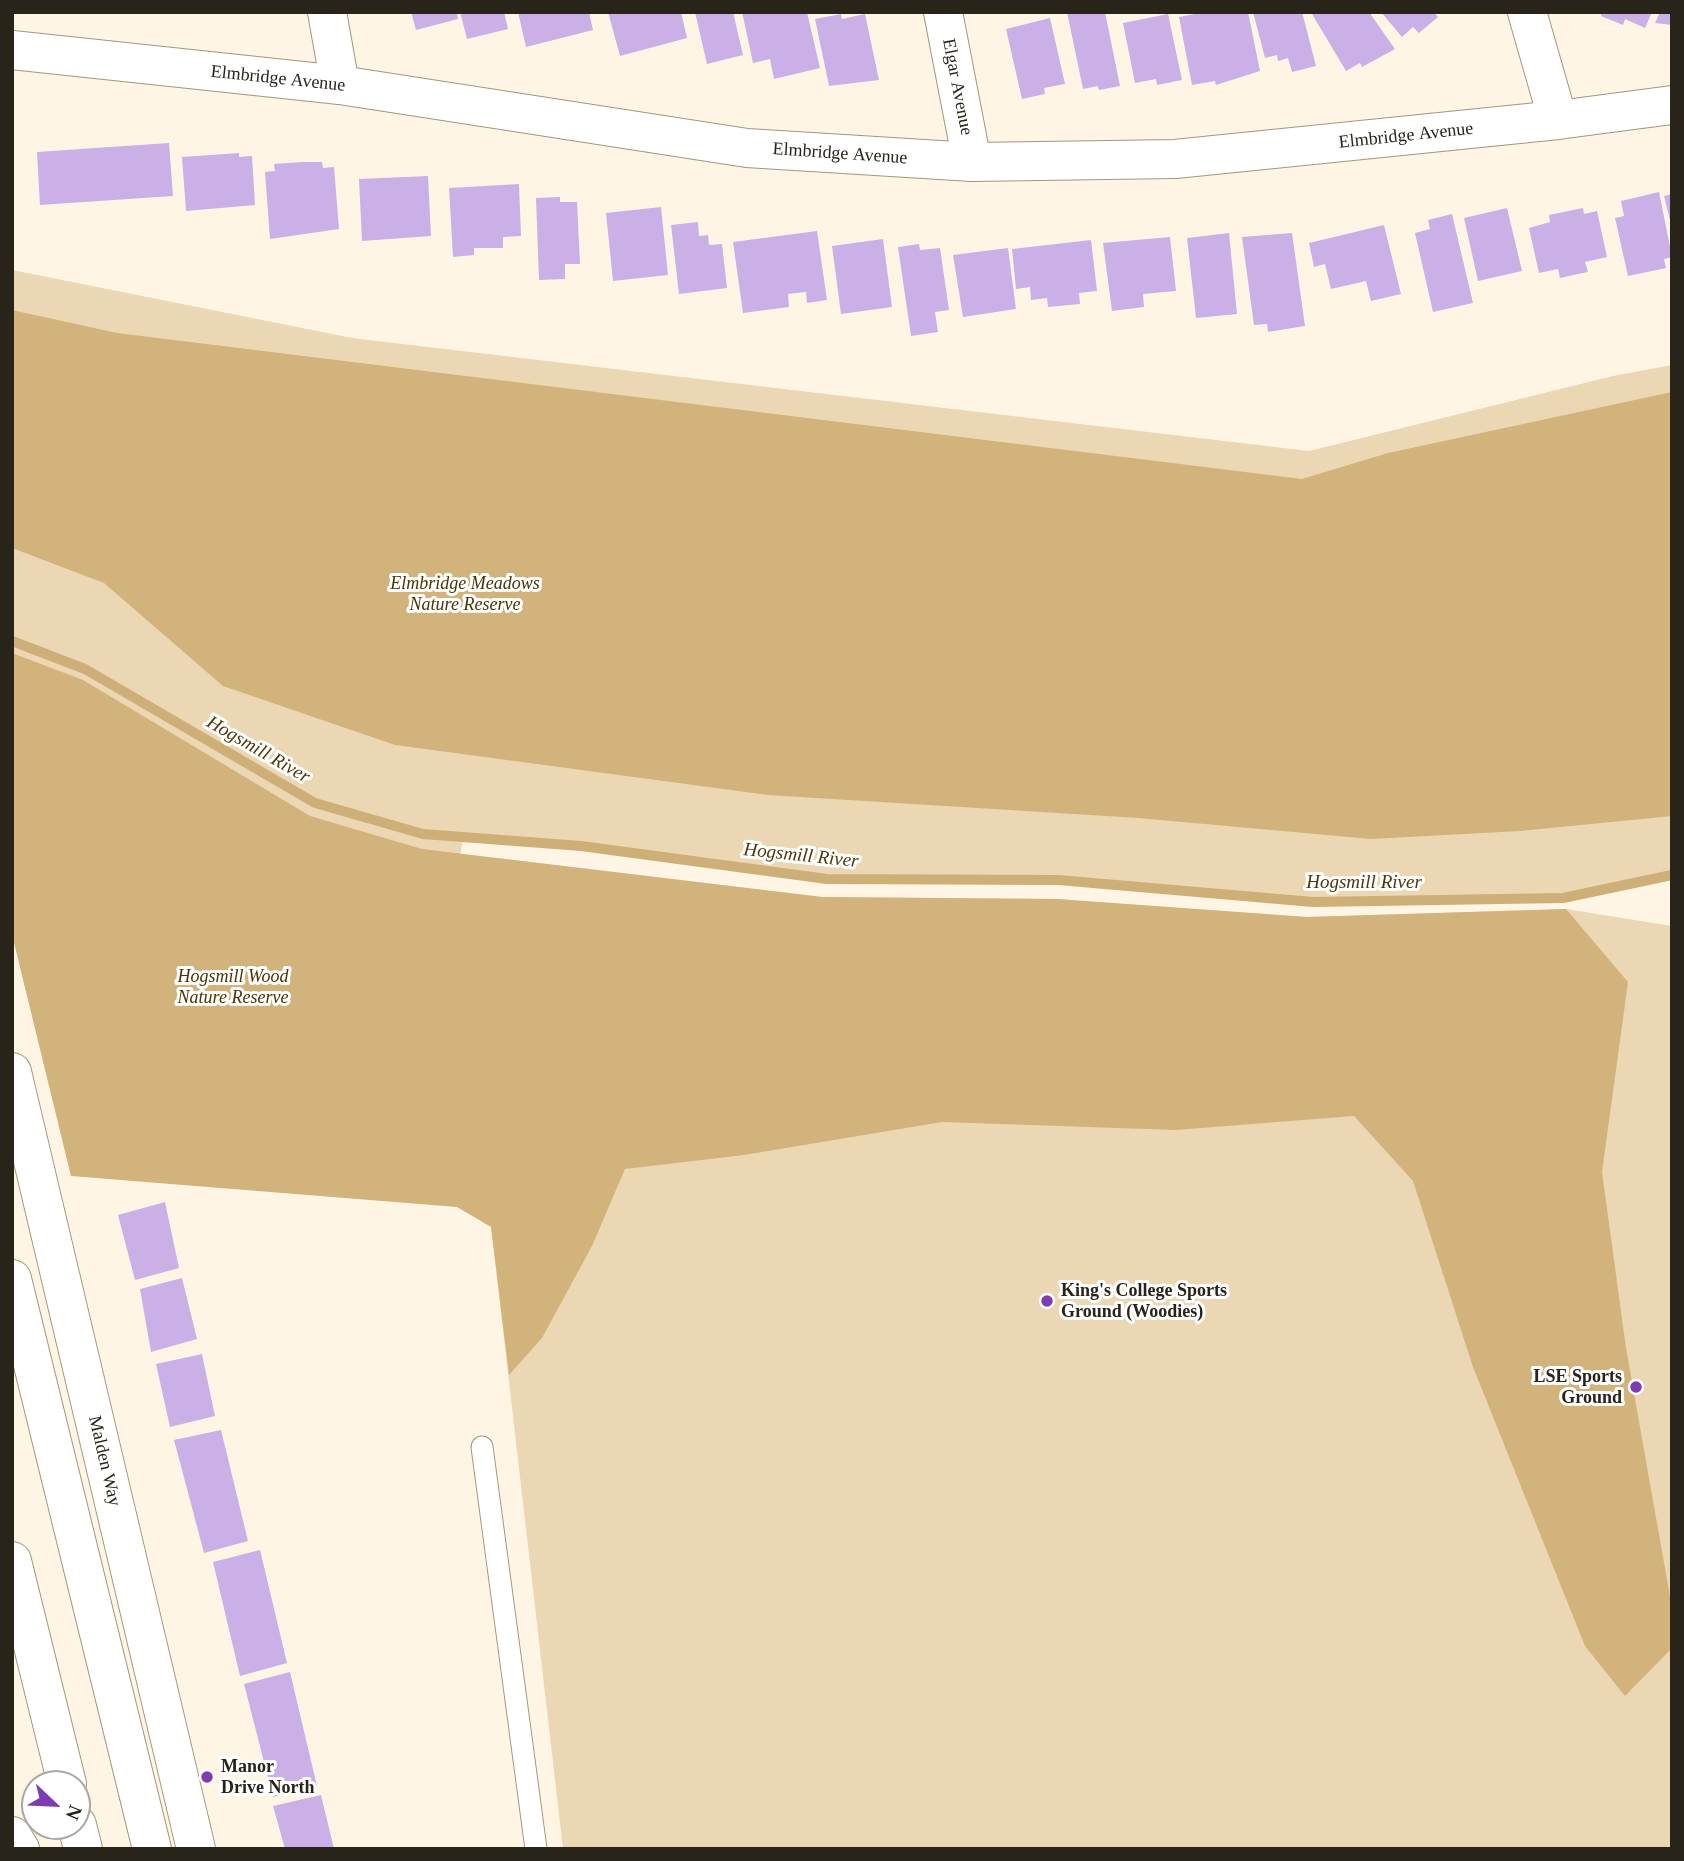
<!DOCTYPE html>
<style>
body{margin:0}
#map{position:relative;width:1684px;height:1861px;overflow:hidden;background:#fef5e5;font-family:Georgia,serif}
canvas{display:block}
.frame{position:absolute;inset:0;border:14px solid #29241a;pointer-events:none}
.north{position:absolute;left:21px;top:1770px;width:70px;height:70px;box-sizing:border-box;background:#fff;border:2px solid #a9a7a3;border-radius:50%;rotate:113deg;font-size:19px;font-weight:700;line-height:28px;text-align:center;color:#29241a}
.north::after{content:'';display:block;margin:auto;width:24px;height:32px;background:#7d3cb0;clip-path:polygon(50% 0,100% 100%,50% 72%,0 100%)}
</style>
<div id="map">
<canvas width="1684" height="1861"></canvas>
<div class="frame"></div>
<div class="north">N</div>
</div>
<script>
const c = document.querySelector('canvas').getContext('2d');
c.lineJoin = 'round';
function fillPath(path, color) {
  c.fillStyle = color;
  c.fill(path, 'evenodd');
}
function strokePath(path, color, width, dash) {
  c.strokeStyle = color;
  c.lineWidth = width;
  c.lineCap = dash ? 'butt' : 'round';
  c.setLineDash(dash || []);
  c.stroke(path);
}
function label(font, color, halo, rows, align = 'center') {
  c.font = font + ' Georgia,serif';
  c.lineWidth = 6;
  c.setLineDash([]);
  c.textBaseline = 'middle';
  c.strokeStyle = halo;
  c.fillStyle = color;
  for (const [text, x, y, turn = 0] of rows) {
    c.save();
    c.translate(x, y);
    c.rotate((+turn || 0) * Math.PI / 180);
    c.textAlign = isNaN(turn) ? turn : align;
    if (halo) c.strokeText(text, 0, 0);
    c.fillText(text, 0, 0);
    c.restore();
  }
}
fillPath(new Path2D(`
 M12,270L352,338L1309,451L1613,376L1672,365V875L1563,898L1299,901L1058,880L827,879L581,846L463,837L453,905L71,1176L12,934Z
 M497,858L822,897L1057,899L1307,917L1566,909L1672,926V1849H563L491,1226Z`), '#ecd7b4');
fillPath(new Path2D(`
 M12,310L117,333L1302,479L1388,453L1672,392V816L1520,831L1371,839L1138,818L768,795L395,745L223,686L104,583L12,548Z
 M12,653L83,680L310,816L422,849L822,897L1057,899L1307,917L1566,909L1628,982L1602,1172L1626,1348L1672,1608V1648L1625,1696L1585,1646L1473,1367L1413,1181L1354,1116L1176,1130L942,1122L744,1155L625,1169L592,1246L542,1338L509,1375L491,1227L457,1207L71,1176L12,934Z`), '#d2b37b');
strokePath(new Path2D(`
 M12,641L85,669L315,803L423,834L581,846L827,879L1058,880L1313,902L1563,898L1672,875`), '#cfaf78', 10);
fillPath(new Path2D(`
 M411,12H457L458,19L416,30Z
 M460,12H504L508,29L467,39Z
 M518,12H589L593,30L526,47Z
 M608,12H681L687,38L620,56Z
 M695,12H733L743,55L707,64Z
 M742,12H807L820,68L774,79L770,59L753,63Z
 M1067,12H1105L1120,86L1099,90L1098,86L1083,89Z
 M1205,12H1248L1260,71L1216,85L1215,81L1192,85L1179,17Z
 M1253,12H1302L1316,66L1292,72L1288,58L1278,61L1277,55L1265,58Z
 M1315,12H1369L1395,49L1362,67L1360,63L1346,71L1312,14Z
 M1381,12H1434L1438,17L1419,33L1413,27L1402,37Z
 M1602,12H1652L1645,28L1625,19L1623,25L1601,16Z
 M1660,12H1672V25L1655,23Z
 M841,14L842,19L865,14L879,80L829,86L815,19Z
 M1168,14L1182,80L1157,85L1156,79L1135,83L1123,23Z
 M1050,18L1065,84L1044,88L1045,94L1022,99L1006,29Z
 M169,143L173,196L40,205L37,152Z
 M239,153V157L252,156L255,205L186,211L182,157Z
 M302,162H322L323,168L334,167L339,229L270,239L265,172L275,171L274,164Z
 M428,176L431,236L362,241L359,179Z
 M519,184L521,236L503,237V248H474V255L453,257L449,188Z
 M1659,192L1672,257L1664,259L1666,268L1628,276L1615,218L1624,216L1621,201Z
 M1672,194V224H1671L1664,196Z
 M560,197V202H577L580,264H565V279L539,280L536,198Z
 M661,207L668,275L613,281L606,213Z
 M1507,208L1522,271L1478,281L1464,218Z
 M1583,208L1584,214L1597,211L1607,257L1585,262L1588,272L1578,274L1560,278L1558,269L1539,273L1529,228L1550,222L1549,215Z
 M1452,214L1473,303L1433,312L1415,233L1430,229L1428,220Z
 M698,222L699,236L708,235L709,245L722,244L727,288L679,294L671,225Z
 M1384,225L1401,294L1371,301L1366,281L1331,289L1325,264L1314,267L1309,243Z
 M817,231L827,300L807,303L806,292L788,294L789,307L743,313L733,242Z
 M1229,233L1237,314L1196,318L1187,238Z
 M1292,233L1305,326L1268,332L1267,324L1254,325L1242,237Z
 M1170,237L1176,291L1143,294L1144,307L1112,311L1103,243Z
 M883,239L892,307L841,314L832,246Z
 M1091,240L1097,291L1079,293L1080,304L1048,307L1047,298L1031,300L1030,287L1016,289L1012,249Z
 M919,244L920,250L940,248L949,310L935,312L938,332L911,336L898,247Z
 M1008,248L1016,309L963,317L953,255Z
 M165,1202L179,1268L135,1280L118,1215Z
 M182,1278L197,1339L151,1352L140,1289Z
 M202,1354L215,1416L170,1427L156,1364Z
 M221,1430L248,1541L204,1553L174,1440Z
 M260,1550L287,1663L240,1676L213,1562Z
 M290,1672L317,1786L273,1797L244,1684Z
 M321,1795L334,1849H285L273,1806Z`), '#cab0e6');
const service = new Path2D(`
 M482,1447L536,1849`);
const minor = new Path2D(`
 M327,12L340,85
 M943,12L972,162
 M1527,12L1558,120
 M12,1072L196,1849
 M12,1836L20,1849`);
const tertiary = new Path2D(`
 M12,50L340,85L747,148L972,162L1175,159L1558,120L1672,105`);
const trunk = new Path2D(`
 M12,1279L152,1849
 M12,1561L67,1784
 M77,1825L83,1849`);
strokePath(service, '#a4967d', 23);
strokePath(minor, '#a4967d', 40);
strokePath(tertiary, '#a4967d', 40);
strokePath(trunk, '#a4967d', 40);
strokePath(service, '#fff', 21);
strokePath(minor, '#fff', 38);
strokePath(tertiary, '#fff', 38);
strokePath(trunk, '#fff', 38);
for (const [x, y, r, color] of [
 [1047,1301,7,"#7d3cb0"],
 [1636,1387,7,"#7d3cb0"],
 [207,1777,7,"#7d3cb0"]
]) {
  const dot = new Path2D();
  dot.arc(x, y, r, 0, 2 * Math.PI);
  c.fillStyle = color;
  c.fill(dot);
  strokePath(dot, '#fff', 2.5);
}
label('18px', '#29241a', '#fff', [
 ["Elmbridge Avenue",278,79,6],
 ["Elgar Avenue",957,87,79],
 ["Elmbridge Avenue",1406,136,-6],
 ["Elmbridge Avenue",840,154,4],
 ["Malden Way",104,1461,77]
]);
label('italic 18px', '#493404', '#fff', [
 ["Elmbridge Meadows",465,584],
 ["Nature Reserve",465,605],
 ["Hogsmill Wood",233,977],
 ["Nature Reserve",233,998]
]);
label('bold 18px', '#29241a', '#fff', [
 ["King's College Sports",1061,1291],
 ["Ground (Woodies)",1061,1312],
 ["LSE Sports",1622,1377,"right"],
 ["Ground",1622,1398,"right"],
 ["Manor",221,1767],
 ["Drive North",221,1788]
], 'left');
label('italic 19px', '#4d3708', '#fff', [
 ["Hogsmill River",258,750,30],
 ["Hogsmill River",801,856,6],
 ["Hogsmill River",1364,883]
]);
</script>
